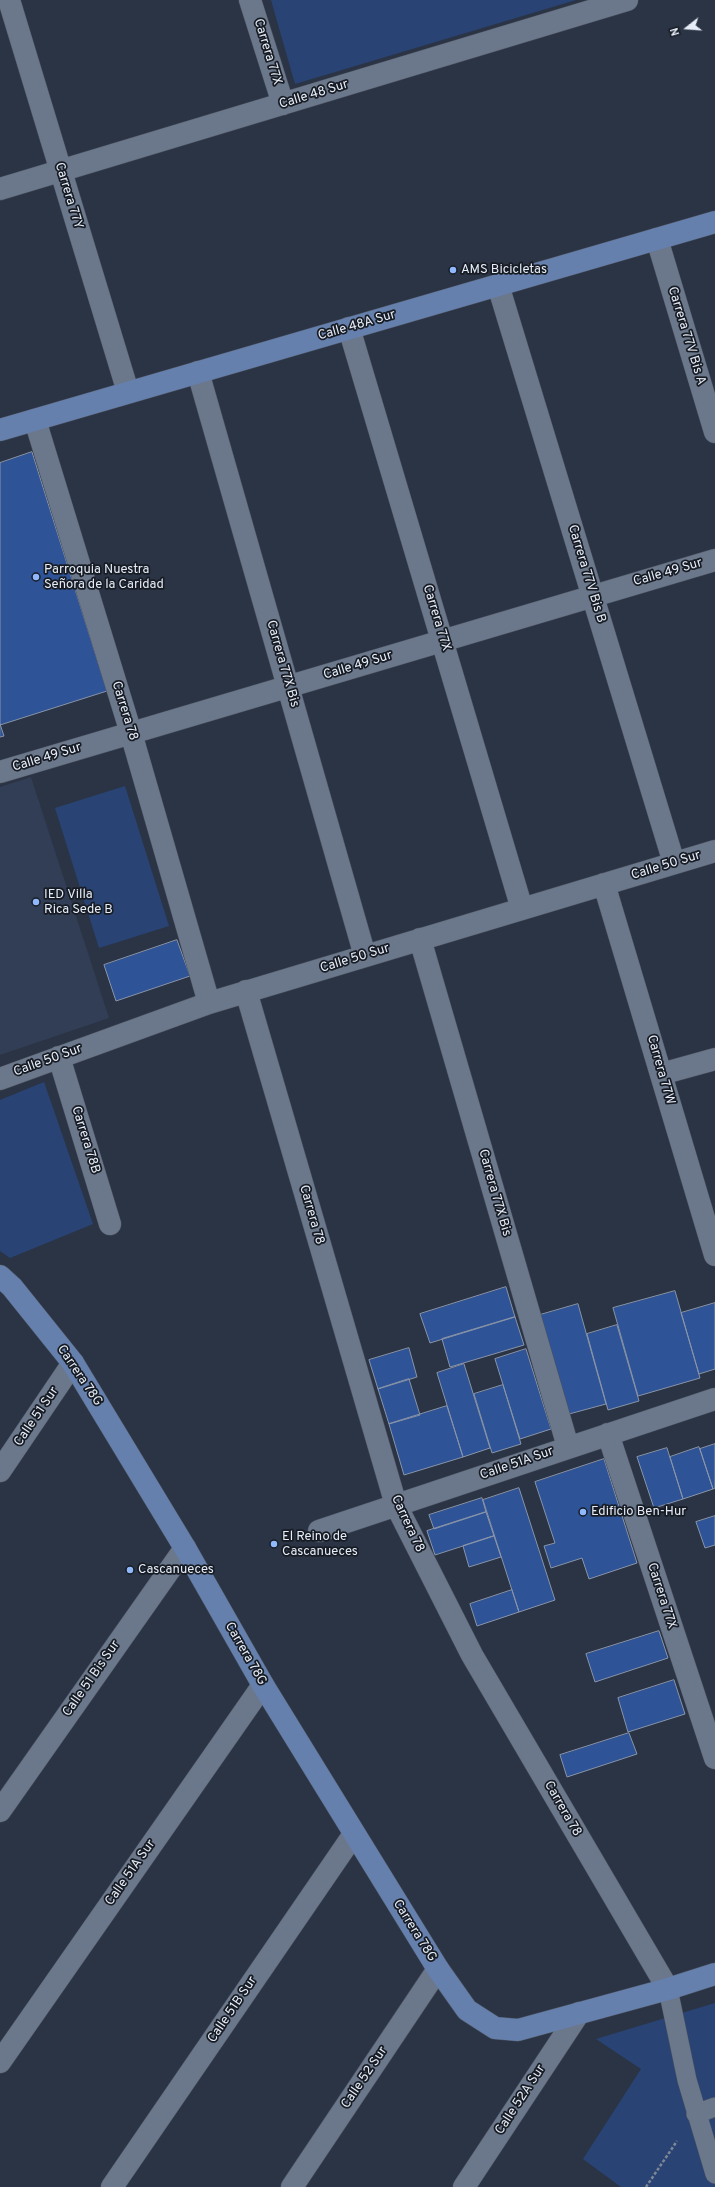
<!DOCTYPE html>
<meta charset="utf-8">
<style>
body{margin:0}
#map{position:relative;width:715px;height:2187px;overflow:hidden;background:#2b3445;font-family:Overpass,sans-serif}
canvas{display:block}
.north{position:absolute;left:667px;top:8px;width:40px;height:40px;-webkit-text-stroke:3px #171c24;paint-order:stroke;rotate:253deg;font-size:11px;font-weight:700;line-height:16px;text-align:center;color:#e6edf8}
.north::after{content:'';display:block;margin:auto;width:14px;height:18px;background:#e6edf8;clip-path:polygon(50% 0,100% 100%,50% 72%,0 100%)}
</style>
<div id="map">
<canvas width="715" height="2187"></canvas>
<div class="north">N</div>
</div>
<script>
const c = document.querySelector('canvas').getContext('2d');
c.lineJoin = 'round';
function fillPath(path, color) {
  c.fillStyle = color;
  c.fill(path, 'evenodd');
}
function strokePath(path, color, width, dash) {
  c.strokeStyle = color;
  c.lineWidth = width;
  c.lineCap = dash ? 'butt' : 'round';
  c.setLineDash(dash || []);
  c.stroke(path);
}
function label(font, color, halo, rows, align = 'center') {
  c.font = font + ' Overpass,sans-serif';
  c.lineWidth = 3.5;
  c.setLineDash([]);
  c.textBaseline = 'middle';
  c.strokeStyle = halo;
  c.fillStyle = color;
  for (const [text, x, y, turn = 0] of rows) {
    c.save();
    c.translate(x, y);
    c.rotate((+turn || 0) * Math.PI / 180);
    c.textAlign = isNaN(turn) ? turn : align;
    if (halo) c.strokeText(text, 0, 0);
    c.fillText(text, 0, 0);
    c.restore();
  }
}
fillPath(new Path2D(`
 M31,777L109,1018L0,1055V787Z`), '#313e55');
fillPath(new Path2D(`
 M271,0H576L295,84Z
 M125,786L169,926L99,948L55,808Z
 M44,1082L93,1224L10,1258L0,1251V1100Z
 M715,2003V2187H621L583,2159L641,2069L596,2039Z`), '#294474');
const building = new Path2D(`
 M32,452L107,691L0,725V463Z
 M0,724L4,736L0,737Z
 M177,940L190,976L116,1001L104,965Z
 M506,1287L515,1317L430,1343L420,1314Z
 M675,1291L700,1378L638,1396L613,1308Z
 M715,1303V1369L699,1374L681,1313Z
 M578,1304L606,1404L569,1414L540,1315Z
 M515,1317L524,1345L450,1367L442,1339Z
 M617,1325L639,1401L608,1410L587,1334Z
 M409,1348L417,1377L378,1389L369,1360Z
 M526,1349L551,1429L520,1439L495,1359Z
 M464,1364L490,1448L463,1457L437,1373Z
 M409,1379L420,1415L389,1424L378,1389Z
 M503,1385L521,1444L492,1453L474,1394Z
 M447,1406L463,1457L404,1475L389,1424Z
 M715,1444V1488L713,1489L700,1449Z
 M699,1447L713,1489L683,1499L670,1457Z
 M667,1448L683,1499L654,1508L637,1457Z
 M604,1459L637,1563L589,1579L582,1558L551,1568L544,1546L555,1543L535,1482Z
 M519,1488L555,1600L519,1612L483,1500Z
 M482,1498L486,1512L434,1529L429,1515Z
 M486,1512L494,1536L435,1555L427,1531Z
 M715,1516V1545L705,1548L696,1522Z
 M494,1536L501,1557L469,1567L463,1546Z
 M512,1590L519,1612L477,1626L470,1604Z
 M659,1631L668,1658L595,1682L586,1654Z
 M674,1680L685,1714L628,1732L618,1698Z
 M629,1733L637,1754L567,1777L560,1755Z`);
fillPath(building, '#2e5396');
strokePath(building, '#8894a9', 1);
const lane = new Path2D(`
 M668,1989L687,2080L715,2174
 M696,2114L715,2107`);
const street = new Path2D(`
 M9,0L128,392
 M250,0L283,104
 M0,189L627,0
 M657,239L715,432
 M498,285L674,863
 M349,328L522,909
 M198,372L365,956
 M35,420L131,733L209,1003
 M0,772L715,560
 M604,884L715,1255
 M420,939L568,1447
 M246,991L396,1505L472,1655L668,1989
 M59,1057L110,1224
 M661,1074L715,1059
 M0,1079L209,1003L715,851
 M608,1434L715,1758
 M0,1471L73,1363
 M319,1531L715,1399
 M0,1811L185,1548
 M0,2062L263,1685
 M112,2187L354,1834
 M292,2187L438,1969
 M464,2187L579,2013`);
const secondary = new Path2D(`
 M0,430L715,222
 M0,1276L12,1287L73,1363L185,1548L263,1685L438,1969L467,2010L495,2028L518,2030L668,1989L715,1974`);
strokePath(lane, '#4a5260', 20);
strokePath(street, '#4a5260', 23);
strokePath(secondary, '#4a5260', 23);
strokePath(new Path2D(`
 M646,2187L677,2141`), '#7f8795', 2.5, [3, 2]);
strokePath(lane, '#6b778a', 19);
strokePath(street, '#6b778a', 22);
strokePath(secondary, '#6680ad', 22);
for (const [x, y, r, color] of [
 [453,270,4,"#90b8fd"],
 [36,577,4,"#90b8fd"],
 [36,902,4,"#90b8fd"],
 [583,1512,4,"#90b8fd"],
 [274,1544,4,"#90b8fd"],
 [130,1570,4,"#90b8fd"]
]) {
  const dot = new Path2D();
  dot.arc(x, y, r, 0, 2 * Math.PI);
  c.fillStyle = color;
  c.fill(dot);
  strokePath(dot, '#171c24', 1.5);
}
label('13px', '#e6edf8', '#171c24', [
 ["Carrera 77X",267,52,73],
 ["Calle 48 Sur",314,95,-17],
 ["Carrera 77Y",68,196,73],
 ["Calle 48A Sur",357,326,-16],
 ["Carrera 77V Bis A",686,336,73],
 ["Calle 49 Sur",668,573,-16],
 ["Carrera 77V Bis B",586,574,73],
 ["Carrera 77X",436,618,73],
 ["Carrera 77X Bis",282,664,74],
 ["Calle 49 Sur",358,666,-17],
 ["Carrera 78",124,711,73],
 ["Calle 49 Sur",47,758,-17],
 ["Calle 50 Sur",666,866,-17],
 ["Calle 50 Sur",355,959,-17],
 ["Calle 50 Sur",48,1061,-20],
 ["Carrera 77W",660,1070,74],
 ["Carrera 78B",85,1140,73],
 ["Carrera 77X Bis",494,1193,74],
 ["Carrera 78",311,1215,74],
 ["Carrera 78G",79,1376,56],
 ["Calle 51 Sur",37,1417,-56],
 ["Calle 51A Sur",517,1464,-19],
 ["Carrera 78",407,1524,65],
 ["Carrera 77X",661,1596,72],
 ["Carrera 78G",245,1654,60],
 ["Calle 51 Bis Sur",92,1679,-55],
 ["Carrera 78",562,1809,60],
 ["Calle 51A Sur",131,1873,-55],
 ["Carrera 78G",414,1931,58],
 ["Calle 51B Sur",233,2010,-56],
 ["Calle 52 Sur",365,2078,-56],
 ["Calle 52A Sur",521,2100,-57]
]);
label('13px', '#e6edf8', '#171c24', [
 ["AMS Bicicletas",461,270],
 ["Parroquia Nuestra",44,570],
 ["Señora de la Caridad",44,585],
 ["IED Villa",44,895],
 ["Rica Sede B",44,910],
 ["Edificio Ben-Hur",591,1512],
 ["El Reino de",282,1537],
 ["Cascanueces",282,1552],
 ["Cascanueces",138,1570]
], 'left');
</script>
